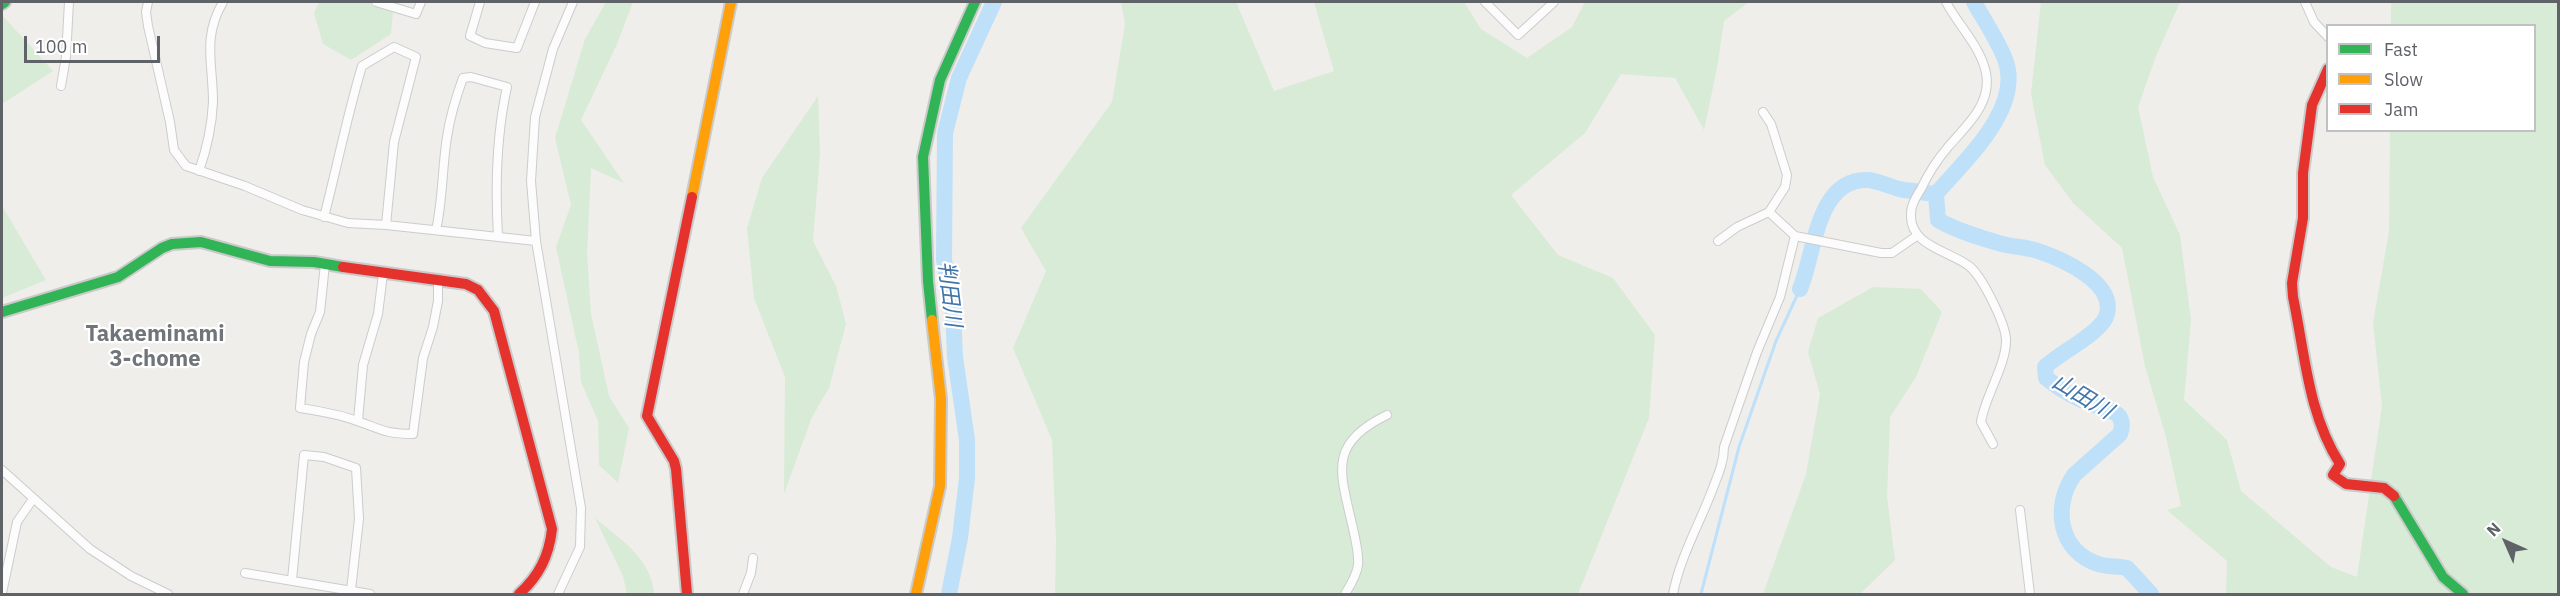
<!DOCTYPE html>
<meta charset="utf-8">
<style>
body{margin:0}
#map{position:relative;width:2560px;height:596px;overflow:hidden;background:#efeeea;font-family:"IBM Plex Sans",sans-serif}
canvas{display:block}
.frame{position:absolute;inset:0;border:3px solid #5f6368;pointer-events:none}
.legend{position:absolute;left:2326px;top:24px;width:210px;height:108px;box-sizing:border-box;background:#fff;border:2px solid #bfc1c3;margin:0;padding:8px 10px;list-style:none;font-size:18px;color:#5f6368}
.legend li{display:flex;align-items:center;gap:12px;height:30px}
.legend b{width:30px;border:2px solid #bfc1c3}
.north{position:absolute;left:2476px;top:512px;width:60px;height:60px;-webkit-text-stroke:4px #fff;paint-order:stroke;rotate:315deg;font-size:16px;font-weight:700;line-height:24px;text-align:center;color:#5f6368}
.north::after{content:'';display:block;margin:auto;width:21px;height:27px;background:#5f6368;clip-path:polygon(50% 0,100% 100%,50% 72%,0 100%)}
.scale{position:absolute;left:24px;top:36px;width:136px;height:27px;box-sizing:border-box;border:3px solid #5f6368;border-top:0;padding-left:8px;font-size:18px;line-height:21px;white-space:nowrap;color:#5f6368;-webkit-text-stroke:4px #fff;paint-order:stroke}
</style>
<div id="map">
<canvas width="2560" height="596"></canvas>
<div class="frame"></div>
<ul class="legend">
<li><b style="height:8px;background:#30b455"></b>Fast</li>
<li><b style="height:8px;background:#ff9f0a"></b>Slow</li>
<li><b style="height:8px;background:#e5322d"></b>Jam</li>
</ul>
<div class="north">N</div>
<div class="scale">100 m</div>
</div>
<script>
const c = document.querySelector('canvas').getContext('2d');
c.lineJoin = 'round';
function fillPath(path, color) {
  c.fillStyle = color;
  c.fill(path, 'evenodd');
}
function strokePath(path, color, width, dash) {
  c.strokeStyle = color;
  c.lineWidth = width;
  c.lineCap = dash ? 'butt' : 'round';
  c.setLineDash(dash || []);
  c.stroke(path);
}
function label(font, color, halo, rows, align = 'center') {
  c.font = font + ' "IBM Plex Sans","Noto Sans JP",sans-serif';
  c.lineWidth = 4.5;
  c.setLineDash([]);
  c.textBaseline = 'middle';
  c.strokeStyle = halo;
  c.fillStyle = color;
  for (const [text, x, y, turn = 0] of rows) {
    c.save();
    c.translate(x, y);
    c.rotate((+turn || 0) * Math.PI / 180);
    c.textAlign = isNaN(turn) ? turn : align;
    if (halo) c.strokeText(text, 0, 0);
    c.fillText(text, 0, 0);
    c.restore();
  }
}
fillPath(new Path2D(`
 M319,2H371L393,11L391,34L351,60L323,44L314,13Z
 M606,2H633L617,44L581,120L624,183L591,168L587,254L591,314L609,396L629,428L618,483L599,465L598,421L581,382L579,353L556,247L571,205L555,138L585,39Z
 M1121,2H1236L1274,91L1334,71L1314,2H1464L1481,29L1527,58L1572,27L1585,2H1749L1724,21L1717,68L1704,130L1675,78L1621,74L1585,133L1511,195L1558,255L1613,278L1655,335L1649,418L1578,594H1055L1056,541L1052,440L1013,348L1046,271L1021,228L1112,102L1125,24Z
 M2041,2H2180L2156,56L2138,107L2153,177L2180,235L2191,320L2184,400L2227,440L2241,491L2331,567L2357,577L2382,406L2373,323L2389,231L2390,131L2534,130V26L2391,25V2H2558V594H2226L2227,561L2167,510L2181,506L2166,437L2145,366L2122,248L2073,203L2045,165L2031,94Z
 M2,15L53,71L2,104Z
 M818,96L820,153L813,241L836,286L846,324L829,388L812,417L784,494L785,377L754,298L747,228L762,178Z
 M2,206L46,280L2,298Z
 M1873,287L1921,289L1942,312L1916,377L1890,417L1887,497L1895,560L1860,594H1763L1806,474L1820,394L1808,352L1818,318Z
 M595,518C620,539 652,559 654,594H627L623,576Z`), '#d8ebd6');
strokePath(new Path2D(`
 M1701,594L1739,447L1776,341L1800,289`), '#bfe0f9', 3);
strokePath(new Path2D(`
 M1936,194L1938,220C1957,231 1981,238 2002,244C2014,247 2027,247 2038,251C2062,259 2115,282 2107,314C2103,332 2059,353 2045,367L2046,378C2063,392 2081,401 2102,408C2107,410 2115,411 2119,416C2123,422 2122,429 2120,434L2074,475C2052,507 2059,551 2098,564C2107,567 2118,566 2127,568L2151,594
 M1936,194C1964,161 2024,108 2005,59C1997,39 1984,20 1974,2
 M1800,289C1815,254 1816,178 1868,180C1880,181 1892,188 1904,190C1915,191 1925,193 1936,194
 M949,594L960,538L967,478V440L955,357L953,309L944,260L945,133L959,78L994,2`), '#bfe0f9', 16);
const street = new Path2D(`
 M148,2L146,12L148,26L170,122L174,150L186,166L245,186L302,210L348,223L386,225L536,241
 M376,2L416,14L421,2
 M480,2L470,36L485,43L517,48L535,2
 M1485,2L1518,35L1554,2
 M1946,2C1958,25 1981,47 1986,73C1992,104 1966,126 1948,147C1937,160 1928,174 1921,189C1916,197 1911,205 1911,214C1909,246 1950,251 1969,266C1982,276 2005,323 2006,339C2007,364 1985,396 1981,422L1993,444
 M2305,2L2314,22L2328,37
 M61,86L66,57L69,2
 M199,171C207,148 212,126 213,102C213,63 202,38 223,2
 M1769,212L1795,236
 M324,217C337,167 347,116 362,66L394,47L416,57L394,142L386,225
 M436,230C443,199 442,168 447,137C450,117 456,97 463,78L471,77L507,87C496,137 495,185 498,236
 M1718,241L1737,227L1769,212L1785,187L1787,175L1771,124L1763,112
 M325,264L320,312L311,334L304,362L300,408C319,411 339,414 357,421C381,429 385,434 413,434L423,358L433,327L438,301V280
 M358,421L363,365L378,314L383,274
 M2,470L90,549L131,576L168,594
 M2020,510L2030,594
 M245,573L370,594
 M292,580L304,455L324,457L356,468L359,519L351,590
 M2,593L17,522L33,499
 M558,594L580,547L581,508L536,241L531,181L535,117L553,49L573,2
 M743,594L751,573L753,558
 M1345,594C1350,586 1357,575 1358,565C1359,554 1356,543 1354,533C1342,476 1324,445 1387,415
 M1673,594C1680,557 1700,523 1713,488C1718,475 1724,462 1724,447L1757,352L1780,297L1795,236L1881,253H1892L1918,235`);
const fast = new Path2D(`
 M2,4L5,2
 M2,312L118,277L162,248L172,244L201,242L270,261L314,262L343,267
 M932,320L928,281L923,157L940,80L975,2
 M2394,496L2443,577L2463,594`);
const slow = new Path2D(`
 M692,197L731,2
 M916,594L940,486L941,399L932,320`);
const jam = new Path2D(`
 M2328,69L2312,105L2303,173V218L2292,283L2293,297C2305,354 2308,414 2340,464L2333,475L2346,484L2384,488L2394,496
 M343,267L466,284L478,290L494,311L552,529C549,556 539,576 519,594
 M687,594L676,469L674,461L647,416L692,197`);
strokePath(street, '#cbcccc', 10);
strokePath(fast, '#cacacb', 14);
strokePath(slow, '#cacacb', 14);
strokePath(jam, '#cacacb', 14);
strokePath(street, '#fdfcfc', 8);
strokePath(fast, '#30b455', 10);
strokePath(slow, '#ff9f0a', 10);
strokePath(jam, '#e5322d', 10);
label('italic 22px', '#4174aa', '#fff', [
 ["判田川",949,294,83],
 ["山田川",2082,397,31]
]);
label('bold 22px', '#70757a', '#fff', [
 ["Takaeminami",155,335],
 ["3-chome",155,360]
]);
</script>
